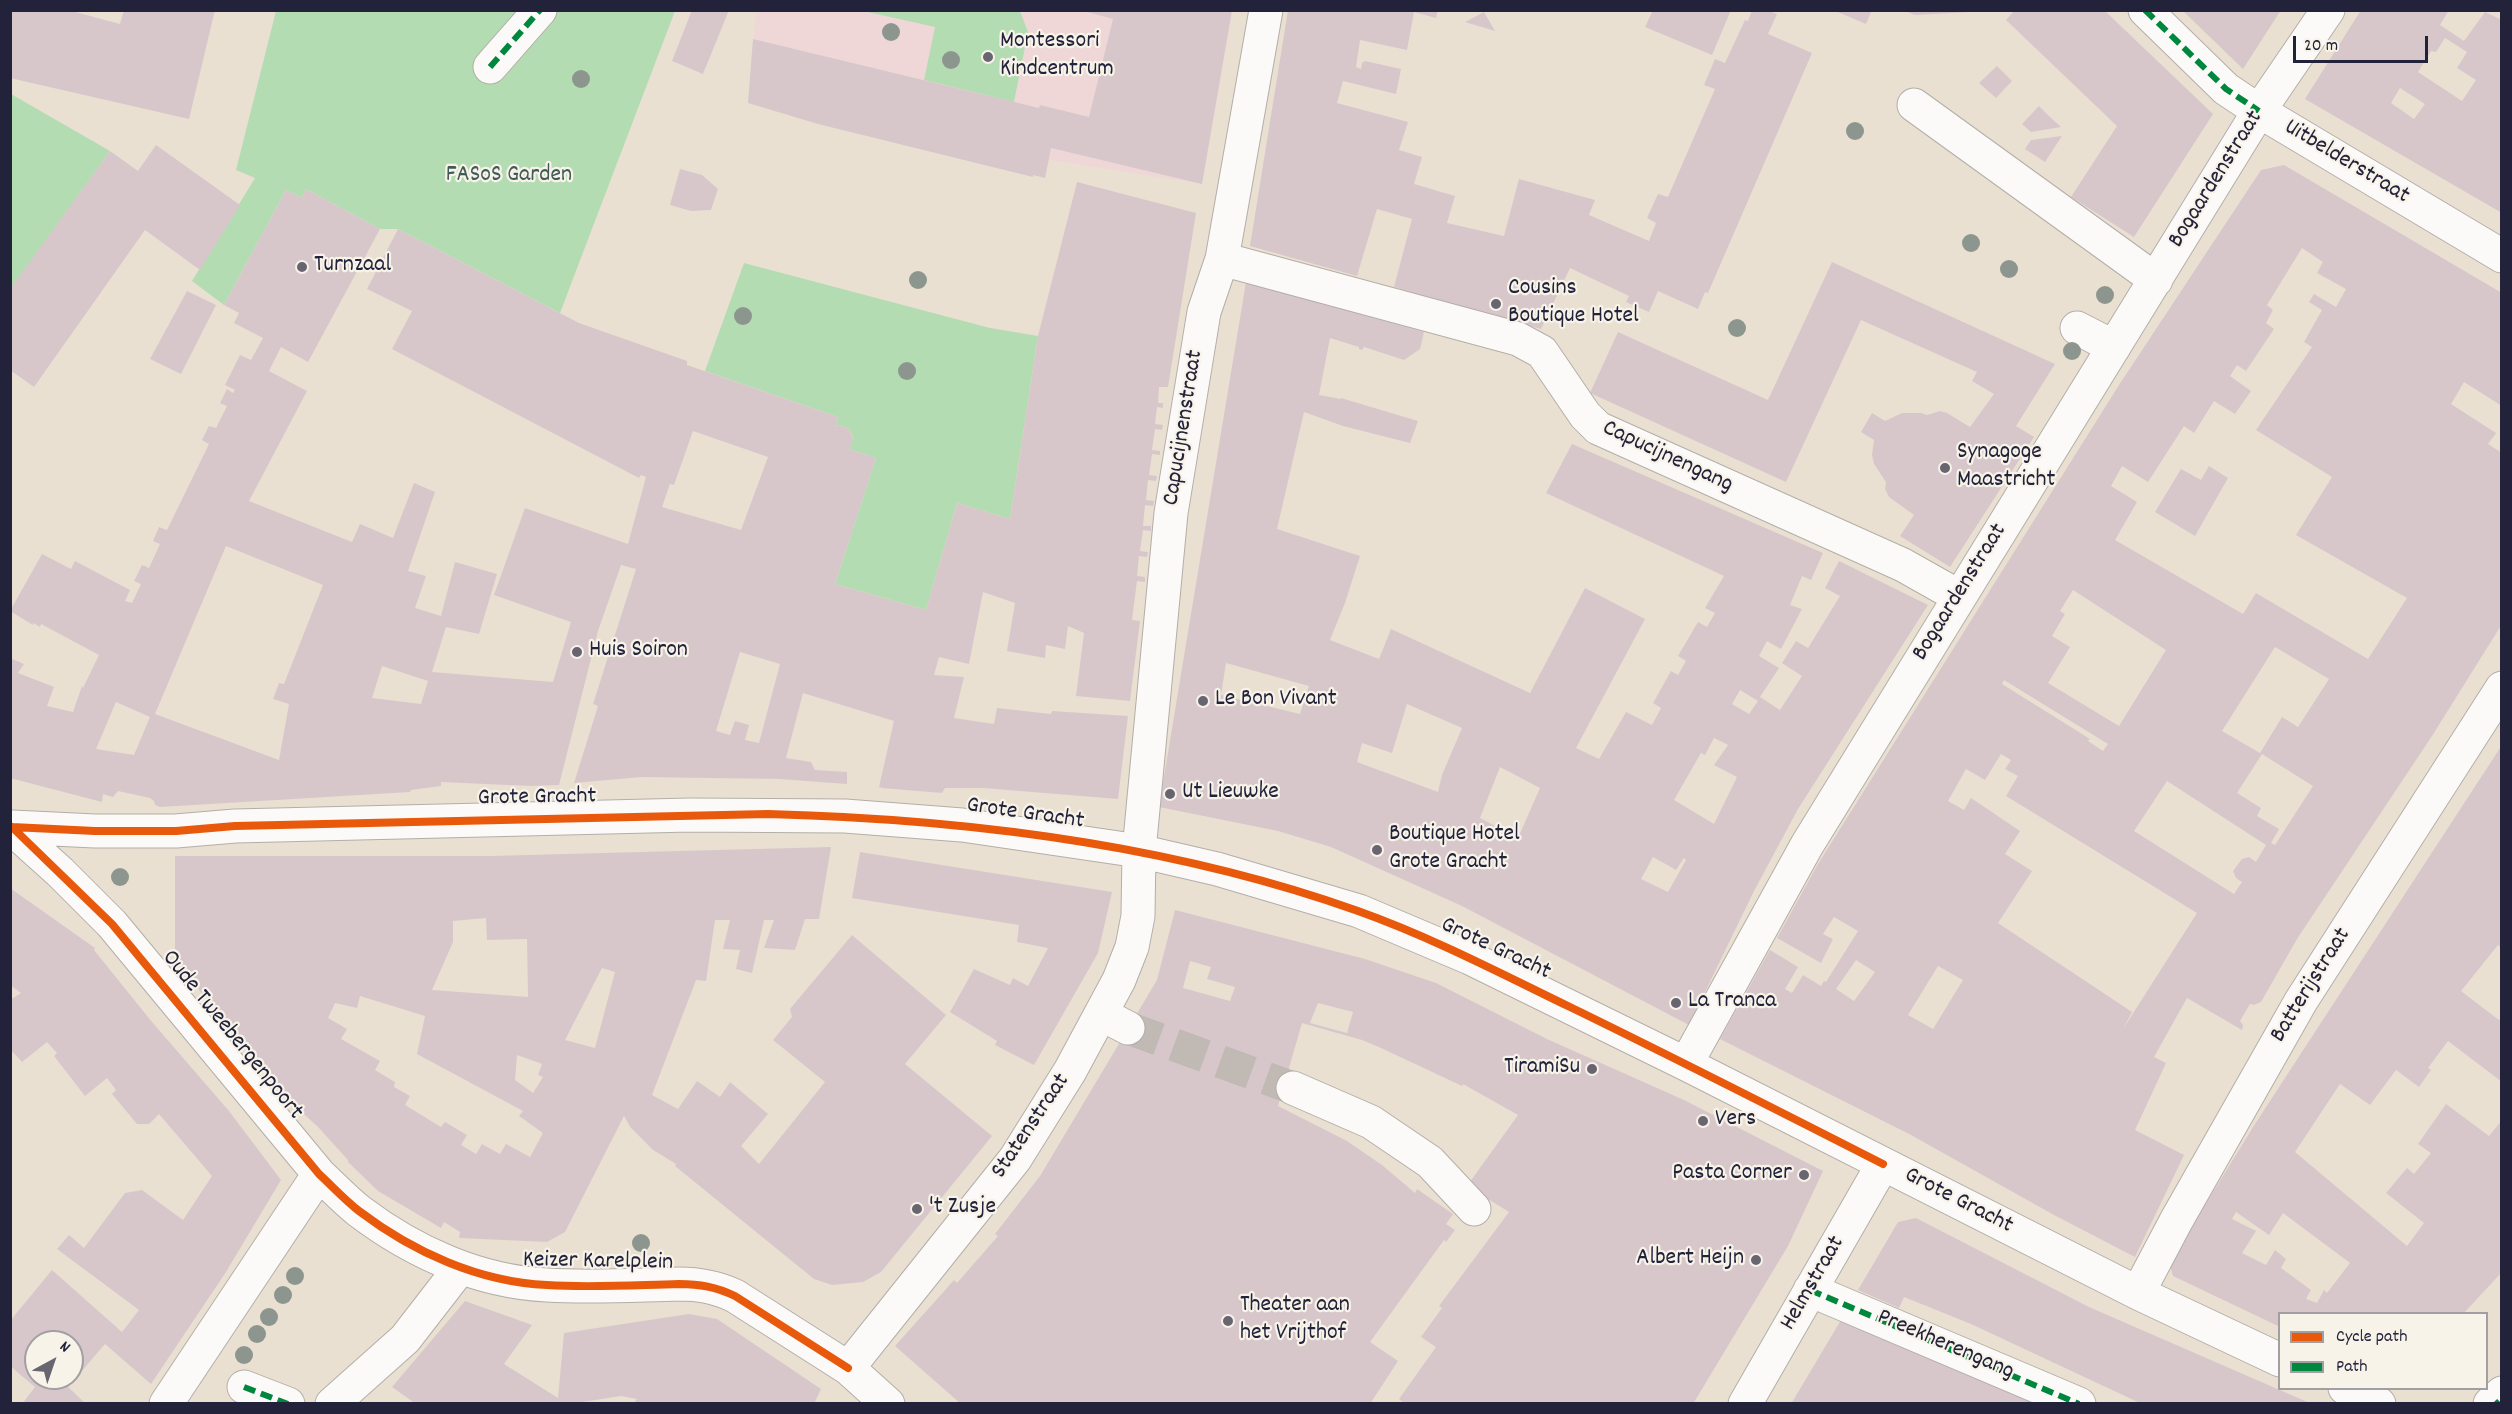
<!DOCTYPE html>
<style>
body{margin:0}
#map{position:relative;width:2512px;height:1414px;overflow:hidden;background:#e9e0d2;font-family:Dekko,sans-serif}
canvas{display:block}
.frame{position:absolute;inset:0;border:12px solid #22223b;pointer-events:none}
.legend{position:absolute;left:2278px;top:1312px;width:210px;height:78px;box-sizing:border-box;background:#f7f3e8;border:2px solid #a29fa3;margin:0;padding:8px 10px;list-style:none;font-size:18px;color:#22223b}
.legend li{display:flex;align-items:center;gap:12px;height:30px}
.legend b{width:30px;border:2px solid #a29fa3}
.north{position:absolute;left:24px;top:1330px;width:60px;height:60px;box-sizing:border-box;background:#f7f3e8;border:2px solid #a29fa3;border-radius:50%;rotate:40deg;font-size:16px;font-weight:700;line-height:24px;text-align:center;color:#22223b}
.north::after{content:'';display:block;margin:auto;width:21px;height:27px;background:#686470;clip-path:polygon(50% 0,100% 100%,50% 72%,0 100%)}
.scale{position:absolute;left:2293px;top:36px;width:135px;height:27px;box-sizing:border-box;border:3px solid #22223b;border-top:0;padding-left:8px;font-size:18px;line-height:21px;white-space:nowrap;color:#22223b;-webkit-text-stroke:4px #f7f3e8;paint-order:stroke}
</style>
<div id="map">
<canvas width="2512" height="1414"></canvas>
<div class="frame"></div>
<ul class="legend">
<li><b style="height:8px;background:#e8590c"></b>Cycle path</li>
<li><b style="height:8px;background:#00873e"></b>Path</li>
</ul>
<div class="north">N</div>
<div class="scale">20 m</div>
</div>
<script>
const c = document.querySelector('canvas').getContext('2d');
c.lineJoin = 'round';
function fillPath(path, color) {
  c.fillStyle = color;
  c.fill(path, 'evenodd');
}
function strokePath(path, color, width, dash) {
  c.strokeStyle = color;
  c.lineWidth = width;
  c.lineCap = dash ? 'butt' : 'round';
  c.setLineDash(dash || []);
  c.stroke(path);
}
function label(font, color, halo, rows, align = 'center') {
  c.font = font + ' Dekko,sans-serif';
  c.lineWidth = 4.5;
  c.setLineDash([]);
  c.textBaseline = 'middle';
  c.strokeStyle = halo;
  c.fillStyle = color;
  for (const [text, x, y, turn = 0] of rows) {
    c.save();
    c.translate(x, y);
    c.rotate((+turn || 0) * Math.PI / 180);
    c.textAlign = isNaN(turn) ? turn : align;
    if (halo) c.strokeText(text, 0, 0);
    c.fillText(text, 0, 0);
    c.restore();
  }
}
fillPath(new Path2D(`
 M756,11H1233L1202,184L1049,160L1045,178L748,103Z`), '#f0d7d7');
fillPath(new Path2D(`
 M276,11H675L560,313L398,229H380L306,189L302,198L286,190L224,305L192,281L255,178L236,170Z
 M863,11H1020L1028,32L1014,102L924,80L935,27Z
 M11,94L110,151L11,289Z
 M744,263L990,328L1038,336L1010,519L957,503L926,610L835,584L876,458L849,449L853,438L849,429L839,425L835,427L838,417L705,371Z`), '#b4dcb2');
fillPath(new Path2D(`
 M10,10H68L120,24L124,10H215L189,119L10,78Z
 M692,10H729L703,74L672,61Z
 M1080,10H1232L1202,184L1051,148L1045,178L1033,175V177L818,124L748,103L753,39L1039,108L1040,105L1089,117L1113,19Z
 M1288,10H1438L1436,18L1414,12L1407,50L1360,40L1356,67L1361,69L1362,63L1365,61L1401,69L1396,94L1343,81L1337,103L1408,122L1399,150L1422,157L1414,184L1455,196L1447,223L1504,236L1519,179L1595,200L1589,215L1649,241L1656,223L1647,218L1658,194L1668,197L1715,89L1704,85L1715,59L1725,63L1745,20L1748,21L1752,10H1766L1777,14L1768,34L1812,53L1708,293L1705,292L1698,309L1658,291L1649,312L1626,302L1629,296L1570,268L1541,329L1394,287L1412,219L1377,209L1357,276L1250,246Z
 M1653,10H1731L1712,55L1645,27Z
 M1833,10H1872L1866,24Z
 M1902,10H1971V12L1915,15Z
 M2015,10H2104L2213,114L2134,237L2071,197L2117,126L2006,20Z
 M2182,10H2281L2243,69Z
 M2361,10H2449L2440,25L2464,41L2485,12L2502,20V213L2305,99ZM2445,38L2467,52L2457,68L2476,80L2462,101L2418,72L2431,51L2436,52ZM2400,88L2425,104L2414,119L2391,103Z
 M1484,12L1495,31L1465,22Z
 M1997,66L2012,81L1996,98L1979,83Z
 M2039,106L2050,117L2061,127L2031,132L2022,124Z
 M2062,136L2045,162L2025,149L2031,140Z
 M156,145L240,205L200,270L145,230L34,387L10,370V289L110,151L138,171Z
 M2284,165L2502,293V406L2464,382L2451,404L2496,433L2488,444L2502,453V624L2432,736L2297,939L2261,1002L2254,1005L2250,1004L2240,1021L2243,1025L2242,1030L2187,998L2154,1057L2166,1063L2135,1130L2184,1155L2135,1257L2054,1215L1911,1135L1720,1039L1770,950L1798,967L1785,989L1792,993L1803,975L1821,986L1824,981L1826,982L1858,931L1834,917L1823,934L1833,939L1821,963L1777,938L1818,864L2119,385L2261,170ZM2302,248L2323,262L2317,273L2346,289L2336,307L2314,294L2309,302L2322,310L2304,342L2312,347L2256,430L2332,477L2296,535L2407,598L2368,659L2256,593L2243,614L2115,540L2137,502L2111,486L2122,466L2148,482L2184,426L2194,433L2214,401L2235,414L2251,391L2230,376L2237,365L2246,371L2274,329L2266,323L2273,310L2267,305ZM2073,590L2166,650L2119,726L2048,683L2070,647L2052,636L2065,614L2060,611ZM2275,647L2329,679L2298,727L2282,717L2260,753L2222,731ZM2004,680L2108,744L2103,751L2088,741L2090,739L2002,684ZM2001,754L2011,760L2005,769L2018,776L2006,796L2197,913L2123,1029L2132,1012L1998,923L2032,871L2005,854L2020,831L1971,798L1964,810L1948,801L1966,769L1985,780ZM2262,754L2313,786L2275,845L2271,843L2279,829L2257,816L2261,808L2237,793ZM2167,781L2266,845L2256,862L2249,857L2242,859L2233,871L2236,878L2242,882L2234,894L2134,831ZM1856,960L1875,972L1854,1001L1836,989ZM1938,966L1963,980L1933,1029L1908,1015Z
 M680,169L702,175L718,189L711,210L691,211L670,205Z
 M1077,182L1196,213L1168,387H1159L1158,403H1163V408L1157,407L1155,424L1163,425L1162,430L1155,429L1152,450L1160,451V455L1152,454L1149,475L1157,476L1156,481L1148,480L1146,500L1154,501L1153,506L1145,505L1143,526H1151V531L1143,530L1140,551L1148,552L1147,557L1139,556L1137,576L1145,577V582L1137,581L1132,620L1140,621L1130,701L1076,696L1084,633L1068,626L1065,649L1046,645L1045,658L1007,651L1015,603L983,592L969,664L939,657L934,675L964,677L954,718L994,724L997,708L1051,714L1052,711L1128,716L1118,799L983,788H945L942,793L882,788L879,787L894,721L803,693L786,758L811,762L815,770L847,772V784L779,779L642,777L574,783L598,706L593,704L636,569L621,565L598,631L559,785L531,786L441,782V786L411,790L410,792L160,807L155,805L154,801L150,798L118,791L113,797L103,794L102,802L10,778V658L24,664L18,673L54,687L47,706L73,712L82,686L83,688L99,655L41,624L40,627L33,623V625L10,611L42,554L71,569L75,561L130,590L125,601L132,603L141,584L134,581L142,565L149,568L160,544L153,541L159,527L167,530L209,444L202,440L209,426L216,428L227,406L220,403L227,389L233,393L235,390L225,385L240,355L251,360L263,338L234,323L239,313L224,305L286,190L302,198L306,189L380,229L308,362L281,347L269,371L307,391L249,501L352,542L360,524L393,538L414,483L435,492L408,571L426,576L415,608L441,616L455,562L497,574L479,634L446,627L432,672L553,682L571,622L494,595L525,508L628,544L646,477L641,475L639,478L392,349L412,311L367,289L398,229L579,323L687,361V365L838,417L835,427L839,425L849,429L853,439L849,449L876,458L835,584L926,610L957,503L1010,519L1038,336ZM693,431L768,457L741,530L662,507L670,484L674,485ZM226,546L323,585L284,684L279,683L273,699L289,704L279,760L155,714ZM740,652L780,664L759,743L745,740L749,725L735,721L730,735L716,731ZM382,666L428,681L421,704L372,698ZM116,702L150,717L134,755L96,749Z
 M1832,262L2055,364L2016,426L2034,437L1950,567L1900,536L1914,515L1889,497L1885,489L1886,482L1874,464L1872,455L1874,440L1861,432L1872,413L1885,421L1902,413H1921L1927,415L1940,411L1947,413L1970,427L1994,394L1972,381L1977,372L1861,320L1786,482L1590,393L1618,332L1768,400Z
 M1246,282L1424,332L1420,349L1404,360L1364,347L1362,350L1359,349V347L1330,338L1319,395L1341,399V398L1418,421L1410,443L1343,426L1304,412L1277,529L1360,556L1345,603L1330,640L1379,659L1391,629L1530,693L1585,588L1645,619L1576,748L1599,759L1626,712L1652,725L1661,708L1653,703L1671,671L1678,675L1686,661L1678,656L1698,622L1707,627L1715,613L1705,608L1724,576L1546,493L1572,444L1823,553L1811,580L1802,576L1790,605L1802,609L1781,649L1767,641L1759,656L1779,668L1760,697L1780,710L1802,676L1782,663L1796,641L1808,648L1840,596L1825,588L1839,561L1928,605L1798,809L1754,891L1689,1025L1462,906L1331,847L1278,831L1159,807ZM1226,663L1309,686L1300,714L1221,695ZM1740,690L1758,701L1749,714L1732,704ZM1407,704L1462,728L1442,775L1438,792L1357,762L1362,743L1392,753ZM1714,738L1728,745L1714,765L1737,777L1714,824L1674,800L1701,753L1705,755ZM1500,767L1540,788L1518,838L1480,818ZM1653,857L1676,870L1684,858L1686,860L1668,892L1641,879Z
 M187,291L216,305L181,374L150,359Z
 M2209,466L2228,478L2195,536L2155,512L2181,469L2201,480Z
 M2502,745V948L2498,945L2461,991L2499,1020L2502,1017V1082L2448,1041L2428,1068L2431,1070L2419,1087L2396,1070L2370,1105L2340,1084L2295,1152L2407,1246L2424,1223L2386,1193L2407,1168L2414,1174L2431,1153L2418,1144L2446,1104L2489,1136L2502,1120V1272L2463,1314H2280V1327L2173,1276L2169,1263L2255,1124ZM2236,1212L2269,1235L2283,1213L2350,1263L2327,1293L2324,1290L2317,1303L2306,1299L2311,1290L2281,1268L2286,1259L2275,1250L2266,1265L2242,1253L2256,1231L2232,1219Z
 M831,847L819,919H805L795,950L764,948L774,920H764L752,973L736,969L740,950L723,949L730,920H715L706,981L696,980L652,1095L678,1109L697,1081L720,1097L730,1082L768,1114L741,1146L759,1164L825,1082L773,1040L792,1017L790,1009L852,935L946,1015L905,1064L992,1136L881,1272L863,1282L832,1285L814,1279L675,1166L676,1164L653,1150L631,1128L624,1116L565,1232L547,1242L459,1238L460,1232L444,1222L441,1228L378,1191L348,1162V1160L318,1127L294,1105L286,1093H282L175,960V856H490ZM486,918L487,940L527,939L528,997L432,990L453,942V921ZM602,968L615,972L595,1048L565,1040ZM360,996L425,1016L417,1054L523,1111L519,1116L543,1133L530,1157L506,1144L500,1154L482,1144L476,1154L461,1145L467,1135L445,1122L441,1127L405,1105L410,1096L394,1087L395,1082L375,1070L380,1061L341,1039L347,1029L328,1018L335,1003L357,1008ZM517,1055L542,1064L538,1075L543,1077L533,1093L515,1080Z
 M860,852L1112,892L1098,953L1034,1065L995,1045L997,1041L950,1012L974,969L1010,985L1013,978L1028,986L1048,948L1017,942L1019,925L852,898Z
 M10,888L95,948L94,950L152,1022L229,1111L281,1180L226,1272L151,1384L105,1344L68,1387L86,1404H22L35,1387L10,1366V1321L52,1270L122,1332L139,1310L57,1249L69,1235L84,1248L125,1193L142,1190L183,1220L212,1176L159,1114L149,1124H137L112,1094L116,1090L107,1078L85,1096L54,1056L57,1053L47,1042L22,1062L10,1049V1000L21,993L10,985ZM36,1342H72V1378H36Z
 M1175,910L1365,959L1436,983L1547,1039L1684,1100L1823,1171L1788,1246L1693,1404H1405L1399,1399L1436,1347L1421,1337L1442,1308L1439,1306L1509,1212L1467,1186L1518,1115L1463,1084L1462,1086L1381,1048L1362,1040L1302,1023L1278,1106L1347,1141L1382,1165L1415,1193L1417,1189L1453,1214L1446,1224L1455,1230L1446,1242L1444,1240L1370,1342L1398,1361L1370,1404H961L895,1346L954,1280L957,1283L998,1236L995,1234L1040,1176L1157,980ZM1190,961L1211,967L1207,979L1235,987L1230,1001L1183,988ZM1318,1003L1353,1012L1347,1033L1310,1023Z
 M1916,1218L2089,1307L2312,1404H2142L1971,1324L1904,1297L1899,1308L1858,1290L1898,1222Z
 M465,1301L532,1325L504,1364L558,1398L564,1333L689,1314L717,1319L821,1389L814,1404H633L637,1399L621,1396L570,1404H416L392,1387Z
 M1844,1315L2051,1404H1791Z`), '#d7c7cb');
strokePath(new Path2D(`
 M1128,1028L1293,1088`), '#c1bab4', 33, [33, 16]);
const minor = new Path2D(`
 M2145,10L2226,89L2259,111L2502,256
 M490,67L540,10
 M1914,105L2156,280
 M1222,259L1518,339L1542,352L1585,415L1598,428L1903,565L1958,596
 M2077,328L2114,347
 M10,827L60,872L112,924L319,1174C332,1186 345,1200 359,1211C413,1252 479,1282 547,1285C591,1288 635,1285 679,1284C700,1284 716,1287 735,1296L848,1368L888,1404
 M12,827L95,831H176L235,826L690,815L845,816L962,825L1139,851L1217,869L1359,911L1470,958L1686,1064L2138,1293L2280,1360
 M1101,1014L1128,1028
 M1686,1064L1807,845L2259,111L2328,10
 M1293,1088L1371,1122L1430,1162L1474,1209
 M1810,1290L2079,1404
 M2138,1293L2176,1221L2301,1001L2502,688
 M848,1368L1015,1159L1070,1071L1119,980L1132,947L1138,916L1139,851L1171,513L1204,312L1222,259L1266,10
 M244,1387L288,1404
 M2345,1388L2379,1404
 M166,1404L319,1174
 M332,1404L405,1339L460,1268
 M1745,1404L1883,1164
 M2490,1404L2502,1393`);
strokePath(minor, '#b3aea8', 35);
strokePath(minor, '#fcfaf8', 33);
strokePath(new Path2D(`
 M2145,10L2226,89L2259,111
 M490,67L540,10
 M1810,1290L2079,1404
 M244,1387L288,1404
 M2495,1401L2498,1404`), '#00873e', 6, [12, 6]);
strokePath(new Path2D(`
 M12,827L95,831H176L235,826L768,814C967,819 1170,844 1358,911C1431,937 1500,973 1570,1007C1675,1058 1779,1111 1883,1164
 M12,827L112,924L319,1174C332,1186 345,1200 359,1211C413,1252 479,1282 547,1285C591,1288 635,1285 679,1284C700,1284 716,1287 735,1296L848,1368`), '#e8590c', 8);
c.fillStyle = '#8d968e';
for (const [x, y] of [
 [891,32],
 [951,60],
 [581,79],
 [1855,131],
 [1971,243],
 [2009,269],
 [918,280],
 [2105,295],
 [743,316],
 [1737,328],
 [2072,351],
 [907,371],
 [120,877],
 [641,1243],
 [295,1276],
 [283,1295],
 [269,1317],
 [257,1334],
 [244,1355]
]) {
  c.beginPath();
  c.arc(x, y, 9, 0, 2 * Math.PI);
  c.fill();
}
for (const [x, y, r, color] of [
 [988,57,6,"#686470"],
 [302,267,6,"#686470"],
 [1496,304,6,"#686470"],
 [1945,468,6,"#686470"],
 [577,652,6,"#686470"],
 [1203,701,6,"#686470"],
 [1170,794,6,"#686470"],
 [1377,850,6,"#686470"],
 [1676,1003,6,"#686470"],
 [1592,1069,6,"#686470"],
 [1703,1121,6,"#686470"],
 [1804,1175,6,"#686470"],
 [917,1209,6,"#686470"],
 [1756,1260,6,"#686470"],
 [1228,1321,6,"#686470"]
]) {
  const dot = new Path2D();
  dot.arc(x, y, r, 0, 2 * Math.PI);
  c.fillStyle = color;
  c.fill(dot);
  strokePath(dot, '#f7f3e8', 2);
}
label('24px', '#22223b', '#f7f3e8', [
 ["Montessori",1000,43],
 ["Kindcentrum",1000,71],
 ["Turnzaal",314,267],
 ["Cousins",1508,290],
 ["Boutique Hotel",1508,318],
 ["Synagoge",1957,454],
 ["Maastricht",1957,482],
 ["Huis Soiron",589,652],
 ["Le Bon Vivant",1215,701],
 ["Ut Lieuwke",1182,794],
 ["Boutique Hotel",1389,836],
 ["Grote Gracht",1389,864],
 ["La Tranca",1688,1003],
 ["TiramiSu",1580,1069,"right"],
 ["Vers",1715,1121],
 ["Pasta Corner",1792,1175,"right"],
 ["'t Zusje",929,1209],
 ["Albert Heijn",1744,1260,"right"],
 ["Theater aan",1240,1307],
 ["het Vrijthof",1240,1335]
], 'left');
label('24px', '#22223b', '#f7f3e8', [
 ["Uitbelderstraat",2346,163,31],
 ["Bogaardenstraat",2217,180,-58],
 ["Capucijnenstraat",1185,428,-81],
 ["Capucijnengang",1667,458,25],
 ["Bogaardenstraat",1961,593,-58],
 ["Grote Gracht",537,799,-1],
 ["Grote Gracht",1025,815,8],
 ["Grote Gracht",1495,950,25],
 ["Batterijstraat",2312,986,-58],
 ["Oude Tweebergenpoort",231,1036,51],
 ["Statenstraat",1032,1127,-56],
 ["Grote Gracht",1958,1202,27],
 ["Keizer Karelplein",598,1263,1],
 ["Helmstraat",1814,1284,-60],
 ["Preekherengang",1945,1346,23]
]);
label('24px', '#415957', '#f7f3e8', [
 ["FASoS Garden",509,177]
]);
</script>
